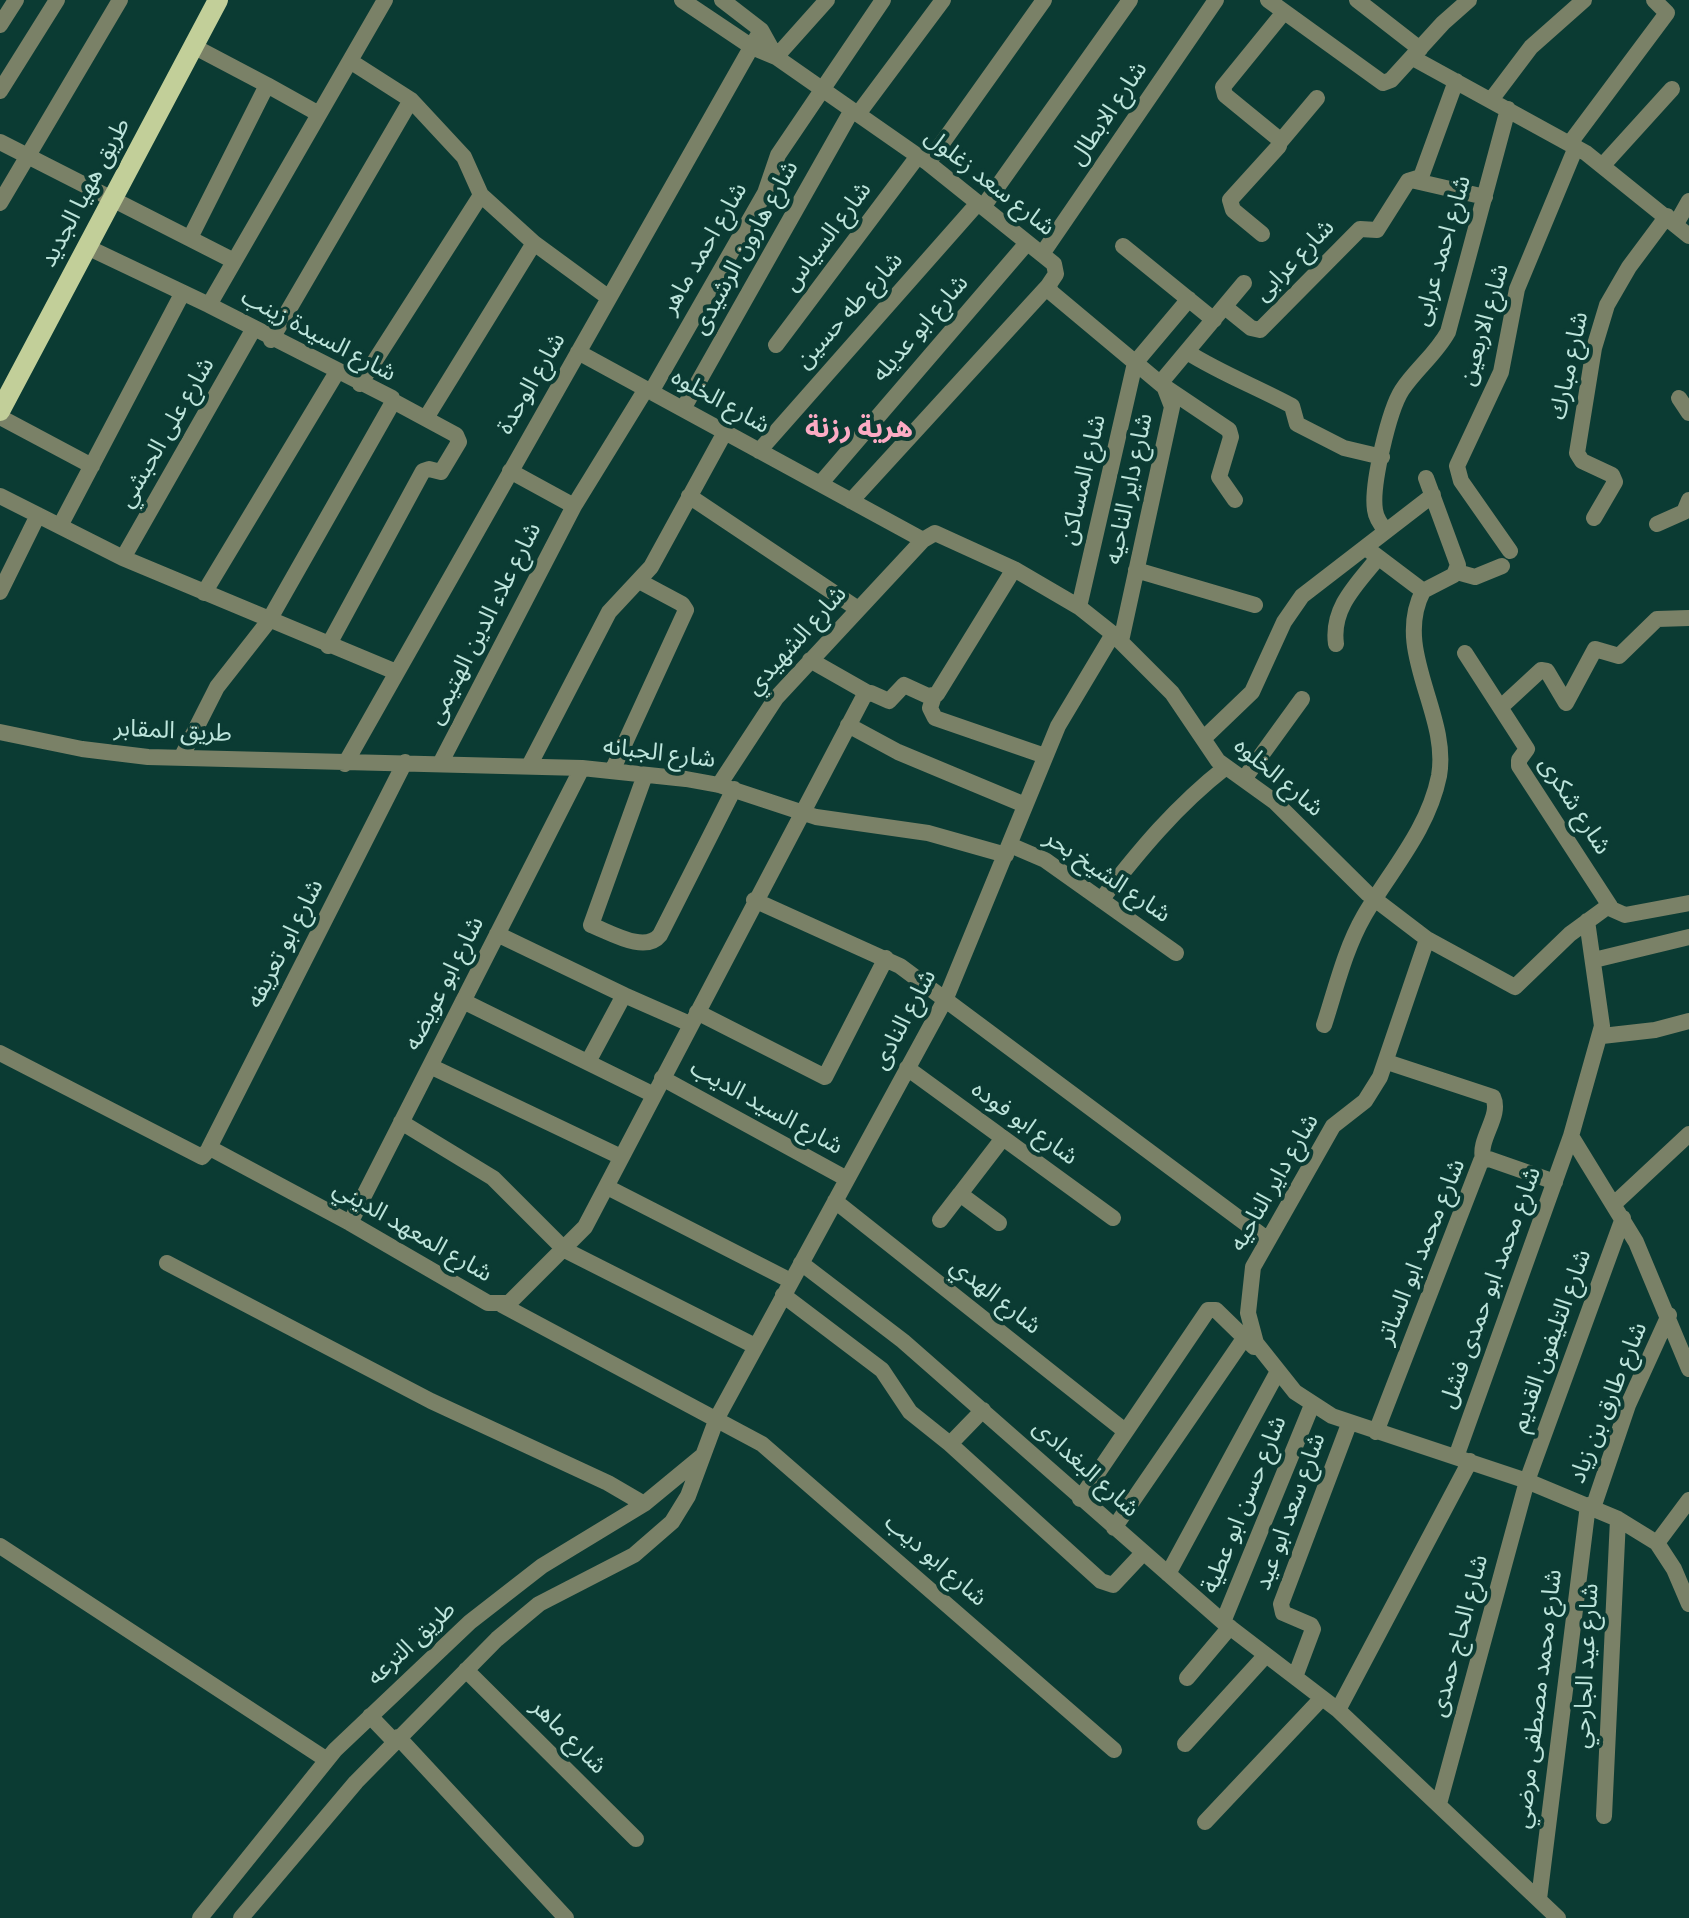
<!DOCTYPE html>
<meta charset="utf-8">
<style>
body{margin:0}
canvas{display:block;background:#0b3b33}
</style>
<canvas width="1689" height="1918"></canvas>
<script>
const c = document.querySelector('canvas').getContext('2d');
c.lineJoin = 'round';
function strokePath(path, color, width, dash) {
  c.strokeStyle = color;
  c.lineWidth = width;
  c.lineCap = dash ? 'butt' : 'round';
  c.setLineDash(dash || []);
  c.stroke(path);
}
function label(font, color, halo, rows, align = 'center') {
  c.font = font + ' "Source Serif 4","Noto Sans Arabic",serif';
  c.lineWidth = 8;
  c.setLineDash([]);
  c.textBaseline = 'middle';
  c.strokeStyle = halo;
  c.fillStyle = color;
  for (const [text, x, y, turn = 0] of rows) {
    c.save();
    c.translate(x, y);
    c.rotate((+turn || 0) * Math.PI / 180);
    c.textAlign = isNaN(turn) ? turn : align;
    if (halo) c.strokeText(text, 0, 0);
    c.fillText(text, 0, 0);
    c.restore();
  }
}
strokePath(new Path2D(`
 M682,0L752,47L776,57L928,163L1054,264L1056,274L1048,286L1052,293L1162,385L1229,430L1231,437L1219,477L1235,500
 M722,0L761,30L776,57
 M1268,0L1383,83L1391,80L1443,23L1469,0
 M1357,0L1420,49
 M0,25L16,0
 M776,57L827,0
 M1413,58L1586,153L1689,236
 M350,61L411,100L464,157L481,195L534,243L609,298
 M267,85L319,114
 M0,91L57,0
 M1491,100L1531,47L1584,0
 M858,114L943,0
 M0,142L234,261
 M1280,142L1317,98
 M1570,143L1667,13L1654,0
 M928,163L1044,0
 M1603,165L1672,89
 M1411,180L1485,197
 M0,203L120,0
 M983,207L1130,0
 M1676,224L1689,201
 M1262,234L1233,210L1230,200L1279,146L1280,140L1225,95L1223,87L1284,12
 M190,238L267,85L193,46
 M1123,246L1214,320
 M87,247L209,305
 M1042,254L1216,0
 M1225,307L1251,328L1260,330L1360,229L1377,230L1408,181L1421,177L1456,81
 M271,340L411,100
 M776,345L918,156
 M578,352L923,540
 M1187,352C1222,374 1257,387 1292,406L1297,424L1344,448L1382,457
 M360,384L481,195
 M651,392L765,193L778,155L883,0
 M1679,398L1689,413
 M683,409L852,110
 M0,417L92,466
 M426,418L534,243
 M759,451L978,203
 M510,471L574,506
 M820,484L1027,243
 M0,496L123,558L396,672
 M689,496L858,609
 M851,501L1048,286
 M1594,518L1615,482L1612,475L1582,461L1577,453L1594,348L1607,305L1629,267L1667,216
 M1657,524L1684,512L1689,500
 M60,526L182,294
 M1386,531C1381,525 1376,518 1375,510C1371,486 1389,410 1402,390C1416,369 1436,354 1448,332L1508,109
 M1370,551L1423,591
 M1510,551L1461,481L1457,466L1501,372L1517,289L1576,147
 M123,558L253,330
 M1136,570L1255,605
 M1457,572L1475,577L1502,566
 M0,592L38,515
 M204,593L337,372
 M1079,607L1135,363L1189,299
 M1121,641L1172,407L1162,381L1244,283
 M1336,644C1331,608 1357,584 1378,558
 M328,646L423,471L429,469L441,472L459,442L456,435L393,401
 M1465,653L1527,749L1519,760V766L1610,906
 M810,660L868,693
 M934,696L930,708L935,718L1045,756
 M1501,707L1541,670L1547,671L1566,703L1595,649L1619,656L1657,619L1689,618
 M848,725L898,752L1025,805
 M0,732L82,749L148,757L582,768L686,779L719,785L816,817L928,833L1006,855
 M1203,739L1252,692L1284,622L1302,596L1433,495
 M181,758L217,687L268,622L393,402L392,398L209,305L385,0
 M345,764L761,30
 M440,764L574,506L646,389
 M529,766L609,612L651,567L725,432
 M612,771L686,610L682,604L639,581
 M645,775L591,925C610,932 645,954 660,935L734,789
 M1244,779L1302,699
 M719,785L776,698L923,540L935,533L1014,569L1079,607L1113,634L1172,693L1218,761L1275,802L1368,894L1427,939
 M1010,845L1045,860L1176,953
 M754,900L900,966L1268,1240
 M1101,900C1139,851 1176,806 1226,767
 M1689,903L1625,915L1607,907L1570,934L1515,987L1427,939L1380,1077L1365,1101L1333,1126L1253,1267L1248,1313L1256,1343L1295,1392L1332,1416L1527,1481L1618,1519L1657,1543L1674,1569L1689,1604
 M1587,921L1602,1026L1571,1136L1636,1242L1689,1369
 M497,934L624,995
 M1594,960L1689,937
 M463,1001L654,1095
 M697,1012L825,1077L886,958
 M1324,1025C1336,988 1345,949 1364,916C1391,870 1428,830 1439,776C1450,714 1392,651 1423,591L1454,575L1458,565L1426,478
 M1602,1036L1655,1030L1689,1021
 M0,1053L202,1157L210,1148L350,1223L488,1303H509L585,1227L864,696L871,693L889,701L904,685L928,696L937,694L1014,569
 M588,1062L624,995L690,1024
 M1387,1062L1493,1097C1502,1116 1478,1138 1483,1159
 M430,1066L621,1157
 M907,1068L1113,1218
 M662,1078L847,1179
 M401,1122L493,1178L565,1250L755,1346
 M209,1148L405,762
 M607,1187L791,1281
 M835,1201L1125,1431
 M1614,1204L1689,1134
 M940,1220L960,1194
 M350,1223L582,768
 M999,1223L960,1194L1003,1138
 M167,1263L431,1401L608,1483L644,1504
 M801,1263L903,1341L1223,1622L1338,1710L1558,1918
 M783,1295L882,1370L910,1412L950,1444L983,1410
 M502,1305L762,1444L1114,1750
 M1376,1432L1481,1161L1489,1159L1555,1182
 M950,1444L1101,1581L1113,1585L1143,1553
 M1456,1457L1571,1136
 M1080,1499L1208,1310H1216L1254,1347
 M1593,1508L1628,1405L1669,1315
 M1114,1528L1245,1337
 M1657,1543L1689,1500
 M0,1546L327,1760
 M1168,1574L1277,1373
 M1223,1622L1312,1405
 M466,1670L636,1839
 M1295,1677L1313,1629L1311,1625L1283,1613L1281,1604L1349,1424
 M1187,1678L1230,1627
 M1338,1710L1470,1461
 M370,1716L394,1741
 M398,1737L566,1918
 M1185,1744L1266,1655
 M1439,1804L1527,1481L1623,1218
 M1604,1816L1618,1519
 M1205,1822L1322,1698
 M1539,1899L1588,1505
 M200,1918L335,1750L470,1622L542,1566L644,1504L701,1457
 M241,1918L356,1782L497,1639L539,1604L634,1555L672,1522L688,1496L717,1418L946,998L1058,726L1113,634`), '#7a8167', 16);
strokePath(new Path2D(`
 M0,411L218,0`), '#c2cf99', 20);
label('24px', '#bde5dc', '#0b3b33', [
 ["شارع الابطال",1109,114,-56],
 ["شارع سعد زغلول",989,183,38],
 ["طريق ههيا الجديد",86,193,-62],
 ["شارع السياس",828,237,-53],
 ["شارع هارون الرشيدى",746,248,-61],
 ["شارع احمد ماهر",705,249,-60],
 ["شارع احمد عرابى",1443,251,-74],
 ["شارع عرابى",1295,261,-46],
 ["شارع طه حسين",850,311,-48],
 ["شارع الاربعين",1485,325,-74],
 ["شارع ابو عديله",921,329,-49],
 ["شارع السيدة زينب",318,336,28],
 ["شارع مبارك",1570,366,-78],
 ["شارع الوحدة",532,384,-60],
 ["شارع الخلوه",720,402,29],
 ["شارع على الحبشي",167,433,-60],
 ["شارع المساكن",1084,480,-77],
 ["شارع داير الناحيه",1130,489,-78],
 ["شارع علاء الدين الهتيمى",485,624,-63],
 ["شارع الشهيدي",797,641,-48],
 ["طريق المقابر",173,732,3],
 ["شارع الجبانه",659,754,7],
 ["شارع الخلوه",1278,778,40],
 ["شارع شكرى",1574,806,57],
 ["شارع الشيخ بحر",1107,877,34],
 ["شارع ابو تعريفه",286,944,-63],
 ["شارع ابو عويضه",445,984,-63],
 ["شارع النادى",905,1020,-62],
 ["شارع السيد الديب",766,1108,29],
 ["شارع ابو فوده",1024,1124,36],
 ["شارع داير الناحيه",1275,1183,-60],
 ["شارع المعهد الديني",412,1232,30],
 ["شارع محمد ابو الساتر",1422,1252,-68],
 ["شارع محمد ابو حمدى فشل",1491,1288,-70],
 ["شارع الهدي",995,1297,38],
 ["شارع التليفون القديم",1552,1341,-70],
 ["شارع طارق بن زياد",1609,1403,-68],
 ["شارع البغدادى",1085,1469,42],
 ["شارع حسن ابو عطية",1245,1505,-68],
 ["شارع سعد ابو عيد",1291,1512,-70],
 ["شارع ابو ديب",935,1561,41],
 ["شارع الحاج حمدى",1460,1636,-75],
 ["طريق الترعه",412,1644,-43],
 ["شارع عيد الجارحي",1587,1666,-87],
 ["شارع محمد مصطفى مرضي",1539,1699,-83],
 ["شارع ماهر",568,1737,45]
]);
label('bold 28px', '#fcabc4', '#0b3b33', [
 ["هرية رزنة",859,430]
]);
</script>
